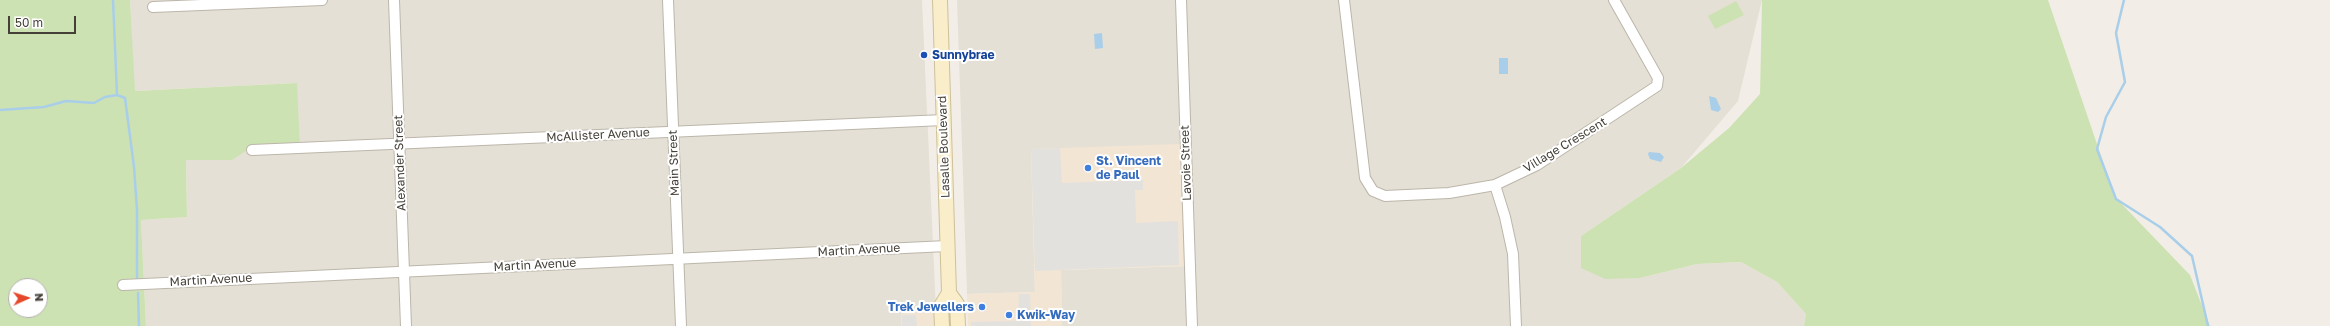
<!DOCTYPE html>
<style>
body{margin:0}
#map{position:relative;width:2330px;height:326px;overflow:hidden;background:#f2eee7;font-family:"Golos Text",sans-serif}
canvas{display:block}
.north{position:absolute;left:8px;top:278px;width:40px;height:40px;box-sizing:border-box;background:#fff;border:1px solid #b4b2af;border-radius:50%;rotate:87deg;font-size:11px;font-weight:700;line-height:16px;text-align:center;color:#443f37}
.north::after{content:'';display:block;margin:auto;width:14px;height:18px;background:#e5482b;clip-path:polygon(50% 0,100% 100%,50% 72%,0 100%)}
.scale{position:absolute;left:8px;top:16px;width:68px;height:18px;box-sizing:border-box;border:2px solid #443f37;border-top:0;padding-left:5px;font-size:12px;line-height:14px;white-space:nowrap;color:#443f37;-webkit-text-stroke:3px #fff;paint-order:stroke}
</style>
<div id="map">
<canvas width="2330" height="326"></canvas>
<div class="north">N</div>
<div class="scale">50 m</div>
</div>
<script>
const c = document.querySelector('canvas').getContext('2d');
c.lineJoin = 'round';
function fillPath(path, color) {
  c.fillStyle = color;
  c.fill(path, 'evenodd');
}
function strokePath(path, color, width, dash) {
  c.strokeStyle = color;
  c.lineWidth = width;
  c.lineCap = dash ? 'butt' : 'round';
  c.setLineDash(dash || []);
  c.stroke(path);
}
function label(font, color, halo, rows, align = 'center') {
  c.font = font + ' "Golos Text",sans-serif';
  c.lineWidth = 4;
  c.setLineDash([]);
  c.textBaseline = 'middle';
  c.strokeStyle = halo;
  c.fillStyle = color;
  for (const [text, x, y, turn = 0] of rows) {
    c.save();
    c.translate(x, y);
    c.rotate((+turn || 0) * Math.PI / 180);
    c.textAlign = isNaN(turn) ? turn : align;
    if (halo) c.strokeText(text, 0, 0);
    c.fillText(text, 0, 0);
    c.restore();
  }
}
fillPath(new Path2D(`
 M130,0H922L936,311L901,314V326H146L141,220L187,217L186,160H232L297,83L134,91Z
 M957,0H1762L1738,101L1681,168L1581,236L1640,278L1697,264L1741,262L1777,282L1806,314L1804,326H1062L1061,270L1187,266L1031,149L1035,292L967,294Z`), '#e5e0d5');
fillPath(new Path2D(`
 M1180,144L1187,266L1061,270L1062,326H968L967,294L1035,292L1031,149Z
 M936,311L937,326H901V314Z`), '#f2e5d4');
fillPath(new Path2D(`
 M0,0H130L135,91L297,83L300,148L247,150L232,160H186L187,217L141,220L146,326H0ZM16,286H40V310H16Z
 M1762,0H2048L2115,197L2190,275L2210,326H1804L1806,314L1777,282L1741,262L1697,264L1640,278L1605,279L1581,268V236L1681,168L1729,128L1760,94Z
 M1736,1L1744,15L1715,29L1708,16Z`), '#cde2b3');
fillPath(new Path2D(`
 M1060,148L1062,183L1143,180V190H1135L1136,223L1178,221L1179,265L1035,271L1031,149Z
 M1019,294H1030L1031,326H971V322L1018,321Z
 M902,315H916L917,326H902Z`), '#e3e1de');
fillPath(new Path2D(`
 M1102,33L1103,48L1095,49L1094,34Z
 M1499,58H1508V74H1499Z
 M1709,96L1716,98L1721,109L1718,112L1711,110Z
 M1649,152L1660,153L1664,157L1661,162L1650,159L1648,154Z`), '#a9cee9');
strokePath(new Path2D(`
 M113,0L117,95L125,98L134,167L137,210V279
 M2124,0L2116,33L2125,82L2106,117L2097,149L2116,199L2160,227L2192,256L2208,326
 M0,110L44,107L66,101L94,103L105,97L117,95
 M138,293L139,326`), '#a9cee9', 2.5);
const minor = new Path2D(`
 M394,0L406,326
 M668,0L681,326
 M1181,0L1192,326
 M1344,0L1365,178L1373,191L1385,196L1449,193L1495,185L1537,165L1657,86L1658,78L1614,0
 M153,7L322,0
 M252,150L944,120
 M1495,185L1505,217L1513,254L1516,326
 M123,285L947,246`);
const secondary = new Path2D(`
 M940,0L949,293L941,306L942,326
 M949,293L957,304L958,326`);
strokePath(minor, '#bcb6aa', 12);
strokePath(secondary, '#cdc19a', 16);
strokePath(minor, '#fff', 10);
strokePath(secondary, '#f9eec9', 14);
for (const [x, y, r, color] of [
 [924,55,4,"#1a4fb4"],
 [1088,168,4,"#3f7fe0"],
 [982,307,4,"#3f7fe0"],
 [1009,315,4,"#3f7fe0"]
]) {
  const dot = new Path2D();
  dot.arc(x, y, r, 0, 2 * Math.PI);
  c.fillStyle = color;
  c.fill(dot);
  strokePath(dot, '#fff', 1.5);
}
label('bold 12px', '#164399', '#fff', [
 ["Sunnybrae",932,55]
], 'left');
label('12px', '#443f37', '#fff', [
 ["McAllister Avenue",598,135,-3],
 ["Village Crescent",1565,145,-31],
 ["Lasalle Boulevard",944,147,-92],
 ["Alexander Street",400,163,-92],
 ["Main Street",674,163,-92],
 ["Lavoie Street",1186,163,-92],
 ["Martin Avenue",859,250,-3],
 ["Martin Avenue",535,265,-3],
 ["Martin Avenue",211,280,-3]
]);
label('bold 12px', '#366cbe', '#fff', [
 ["St. Vincent",1096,161],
 ["de Paul",1096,175],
 ["Trek Jewellers",974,307,"right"],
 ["Kwik-Way",1017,315]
], 'left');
</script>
